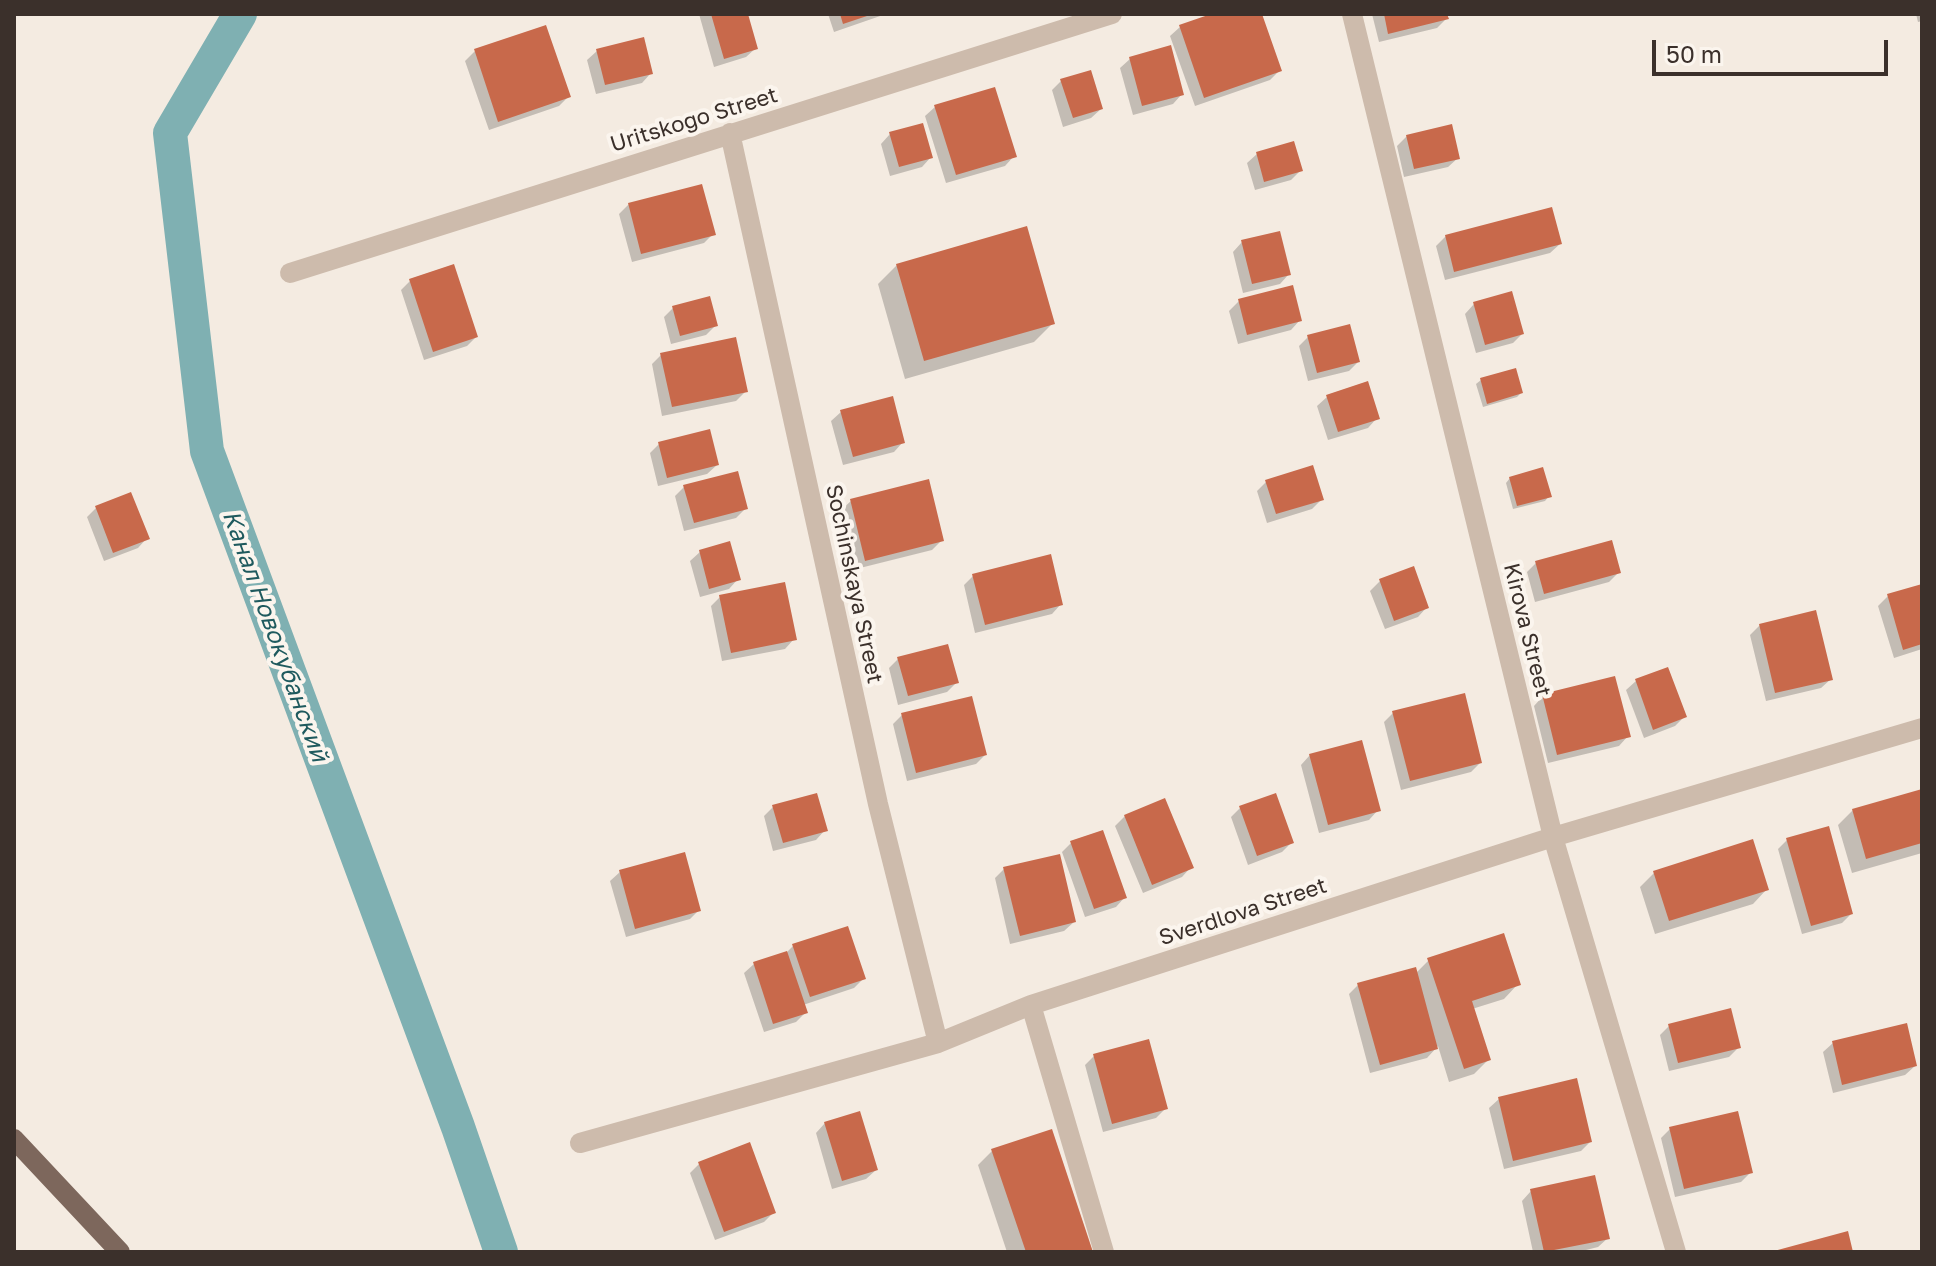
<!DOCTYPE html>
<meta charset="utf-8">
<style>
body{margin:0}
#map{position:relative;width:1936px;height:1266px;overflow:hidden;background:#f4ebe1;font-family:"Golos Text",sans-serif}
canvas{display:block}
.frame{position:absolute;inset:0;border:16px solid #3b302b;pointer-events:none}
.scale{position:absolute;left:1652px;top:40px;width:236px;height:36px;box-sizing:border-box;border:4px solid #3b302b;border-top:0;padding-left:10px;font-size:24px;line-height:28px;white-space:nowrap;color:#3b302b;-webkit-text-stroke:6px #fbf5ee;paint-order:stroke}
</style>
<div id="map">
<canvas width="1936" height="1266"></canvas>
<div class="frame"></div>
<div class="scale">50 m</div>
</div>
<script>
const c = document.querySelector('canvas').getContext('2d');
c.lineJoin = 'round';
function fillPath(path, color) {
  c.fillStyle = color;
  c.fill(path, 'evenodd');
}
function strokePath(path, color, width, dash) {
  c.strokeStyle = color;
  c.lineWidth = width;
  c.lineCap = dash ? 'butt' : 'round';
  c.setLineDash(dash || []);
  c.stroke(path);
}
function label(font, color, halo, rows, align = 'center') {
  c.font = font + ' "Golos Text",sans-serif';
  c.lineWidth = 8;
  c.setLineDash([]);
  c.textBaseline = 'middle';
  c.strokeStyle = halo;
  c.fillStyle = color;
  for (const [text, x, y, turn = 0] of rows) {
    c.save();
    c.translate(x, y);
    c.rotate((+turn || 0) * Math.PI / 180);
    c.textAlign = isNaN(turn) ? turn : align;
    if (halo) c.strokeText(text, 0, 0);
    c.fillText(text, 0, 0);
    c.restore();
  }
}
fillPath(new Path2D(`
 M699,14H746L756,48L746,57L714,67Z
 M828,14H886L834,32Z
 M1217,14H1260L1279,71L1270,80L1195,106L1170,36L1180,27Z
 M1372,14H1445L1446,19L1437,28L1379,42Z
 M1916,14H1922V21L1918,22Z
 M475,51L569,96L559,106L489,130L465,61Z
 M597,51L651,73L642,83L596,94L587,60Z
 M1130,59L1182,94L1173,104L1133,115L1120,68Z
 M1061,81L1101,109L1091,118L1063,127L1052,90Z
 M935,107L1014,156L1005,166L946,183L925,116Z
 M890,134L931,157L922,167L890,176L881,144Z
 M1407,136L1458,158L1448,167L1404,177L1397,146Z
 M1257,154L1300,171L1291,180L1255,190L1247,163Z
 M629,204L713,234L704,243L632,262L619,214Z
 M1446,236L1560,244L1550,253L1445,280L1436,246Z
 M1242,242L1289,274L1280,284L1243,293L1233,252Z
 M897,265L1053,323L1034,342L905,379L878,284Z
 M410,281L476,337L467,346L424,360L401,290Z
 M1239,301L1300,320L1291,330L1238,344L1229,311Z
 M1474,304L1522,334L1513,343L1476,353L1465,314Z
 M673,308L716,325L706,335L671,344L664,317Z
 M1308,337L1358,362L1349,371L1308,381L1299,346Z
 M661,355L746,391L736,401L662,416L652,364Z
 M1481,380L1521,393L1517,397L1483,407L1476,384Z
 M1327,397L1377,418L1368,428L1328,440L1317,406Z
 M841,412L903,442L894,452L843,465L831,421Z
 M659,444L717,465L707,474L658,486L650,453Z
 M1510,478L1549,496L1545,501L1513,509L1506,483Z
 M1266,482L1322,499L1312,509L1267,523L1257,491Z
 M684,487L746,508L736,518L684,531L675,496Z
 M851,501L942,540L932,550L856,569L841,510Z
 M96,508L147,538L138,548L104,561L87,517Z
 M700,552L738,579L729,589L700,597L690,561Z
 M1536,563L1619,572L1609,582L1535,602L1527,572Z
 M1413,569L1427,607L1418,617L1385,629L1370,591L1380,581Z
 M973,576L1061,604L1052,614L975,633L964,585Z
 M1922,590V649L1894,658L1878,606L1888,596Z
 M720,597L794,639L785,649L722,661L711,606Z
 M1760,625L1831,679L1821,688L1766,701L1750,635Z
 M898,659L956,683L947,692L898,705L889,668Z
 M1636,681L1685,716L1675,726L1644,738L1626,690Z
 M1543,696L1628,736L1619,746L1548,763L1534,706Z
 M1393,713L1480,763L1471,772L1401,790L1384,722Z
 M902,715L985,755L976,764L907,781L893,724Z
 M1310,755L1378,810L1369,820L1319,833L1301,765Z
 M1922,791V853L1852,873L1838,825L1853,810Z
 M773,807L825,830L816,840L773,851L764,816Z
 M1240,808L1292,842L1282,852L1248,865L1231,817Z
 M1125,816L1191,867L1182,877L1143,893L1115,826Z
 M1787,840L1851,914L1842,923L1802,934L1778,849Z
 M1071,843L1125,897L1116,907L1085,917L1062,852Z
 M1004,869L1074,922L1064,931L1010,944L995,878Z
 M620,872L699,910L690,919L626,937L610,881Z
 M1654,873L1767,889L1753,904L1655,934L1640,887Z
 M793,946L863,979L854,988L803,1005L805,1013L796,1022L764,1032L744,973L754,964L786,953Z
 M1429,960L1518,984L1504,999L1472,1009L1489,1059L1474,1074L1449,1082L1438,1046L1427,1058L1370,1073L1349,994L1358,985L1416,973Z
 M1669,1026L1739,1047L1729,1057L1669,1071L1660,1035Z
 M1833,1043L1915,1066L1905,1075L1833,1093L1823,1052Z
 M1094,1056L1166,1108L1156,1118L1103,1132L1085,1065Z
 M1499,1099L1590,1142L1581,1151L1504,1169L1489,1108Z
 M825,1123L876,1170L866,1179L832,1189L816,1133Z
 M1670,1129L1751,1172L1741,1182L1675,1197L1661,1138Z
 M992,1151L1090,1252H1007L978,1165Z
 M699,1164L774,1212L764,1222L715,1240L690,1173Z
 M1531,1191L1608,1238L1598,1247L1578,1252H1533L1522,1201Z`), '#0003');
strokePath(new Path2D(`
 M240,14L170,133L207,451L458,1127L501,1252`), '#7fb0b2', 34);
fillPath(new Path2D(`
 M711,14H748L758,49L724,59Z
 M840,14H870V15L843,24Z
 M1211,14H1262L1282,71L1204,98L1179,25Z
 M1384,14H1447L1449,19L1388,34Z
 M546,25L571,97L498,122L474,49Z
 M644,37L653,74L605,85L596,49Z
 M1171,45L1184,95L1142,106L1129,57Z
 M1091,70L1103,109L1073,118L1060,79Z
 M995,87L1017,157L956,175L934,105Z
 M923,123L933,158L899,167L889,132Z
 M1452,124L1460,159L1414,169L1406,135Z
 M1294,141L1303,171L1264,182L1256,152Z
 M702,184L716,235L641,254L628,203Z
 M1552,207L1562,244L1454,272L1445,235Z
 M1027,226L1055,324L924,361L896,264Z
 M1280,231L1291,275L1252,284L1241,240Z
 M454,264L478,337L433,352L409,279Z
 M1293,285L1302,321L1247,335L1238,299Z
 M1512,291L1524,334L1485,345L1473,302Z
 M710,296L718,326L680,336L672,306Z
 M1350,324L1360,362L1317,373L1307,335Z
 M736,337L748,392L672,407L660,353Z
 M1516,368L1523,393L1487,404L1480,378Z
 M1368,381L1380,419L1338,432L1326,395Z
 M893,396L905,443L853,457L840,410Z
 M710,429L719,465L667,478L658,442Z
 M1313,465L1324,500L1276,514L1265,480Z
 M1543,467L1552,497L1517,506L1509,477Z
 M738,471L748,509L694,523L683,485Z
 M929,479L944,541L865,561L850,499Z
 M131,492L150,539L113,553L95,506Z
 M1612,540L1621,573L1544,594L1535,561Z
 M730,541L741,580L709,589L699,550Z
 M1051,554L1063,605L985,625L972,574Z
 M1414,566L1429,608L1394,621L1379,579Z
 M785,582L797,640L731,653L719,595Z
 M1922,584V644L1903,650L1887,594Z
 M1816,610L1833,680L1775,693L1759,624Z
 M948,644L959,683L908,696L897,657Z
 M1668,667L1687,717L1653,730L1635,679Z
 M1615,676L1631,737L1557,755L1542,694Z
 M1465,693L1482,763L1410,781L1392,711Z
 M972,696L987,755L916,773L901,713Z
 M1362,740L1381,811L1328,825L1309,754Z
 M1922,789V843L1866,859L1852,809Z
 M817,793L828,831L783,843L772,805Z
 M1276,793L1294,843L1257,856L1239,806Z
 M1165,798L1194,868L1152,885L1124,815Z
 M1829,826L1853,914L1811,926L1786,838Z
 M1103,830L1127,898L1094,909L1070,841Z
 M1753,839L1769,890L1669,921L1653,871Z
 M685,852L701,911L635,929L619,870Z
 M1060,854L1076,922L1020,936L1003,867Z
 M848,926L866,979L810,997L792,944Z
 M1504,933L1521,985L1472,1001L1491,1060L1464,1069L1427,958Z
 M787,951L808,1013L773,1024L753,962Z
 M1416,967L1438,1049L1380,1065L1357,983Z
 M1731,1008L1741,1048L1678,1063L1668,1024Z
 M1907,1023L1917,1066L1842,1085L1832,1041Z
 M1149,1039L1168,1109L1112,1124L1093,1054Z
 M1577,1078L1592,1142L1513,1161L1498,1097Z
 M860,1111L878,1170L842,1181L824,1122Z
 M1738,1111L1753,1173L1684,1189L1669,1127Z
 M1052,1129L1093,1252H1026L991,1149Z
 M750,1142L776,1213L724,1232L698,1162Z
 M1595,1175L1610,1239L1544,1252L1530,1189Z
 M1848,1231L1853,1252H1774V1251Z`), '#c8694b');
strokePath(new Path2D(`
 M1352,14L1553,837L1676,1252
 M730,133L878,804L938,1043
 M290,273L1112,14
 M1031,1005L1104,1252
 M580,1143L938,1043L1031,1005L1553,837L1922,728`), '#cdbbac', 20);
strokePath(new Path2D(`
 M14,1139L120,1252`), '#7d675c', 20);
label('22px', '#3b302b', '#fbf5ee', [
 ["Uritskogo Street",694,120,-17],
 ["Sochinskaya Street",854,584,78],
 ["Kirova Street",1527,630,76],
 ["Sverdlova Street",1243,912,-18]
]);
label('italic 24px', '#1f5a5e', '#fbf5ee', [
 ["Канал Новокубанский",275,636,70]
]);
</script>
